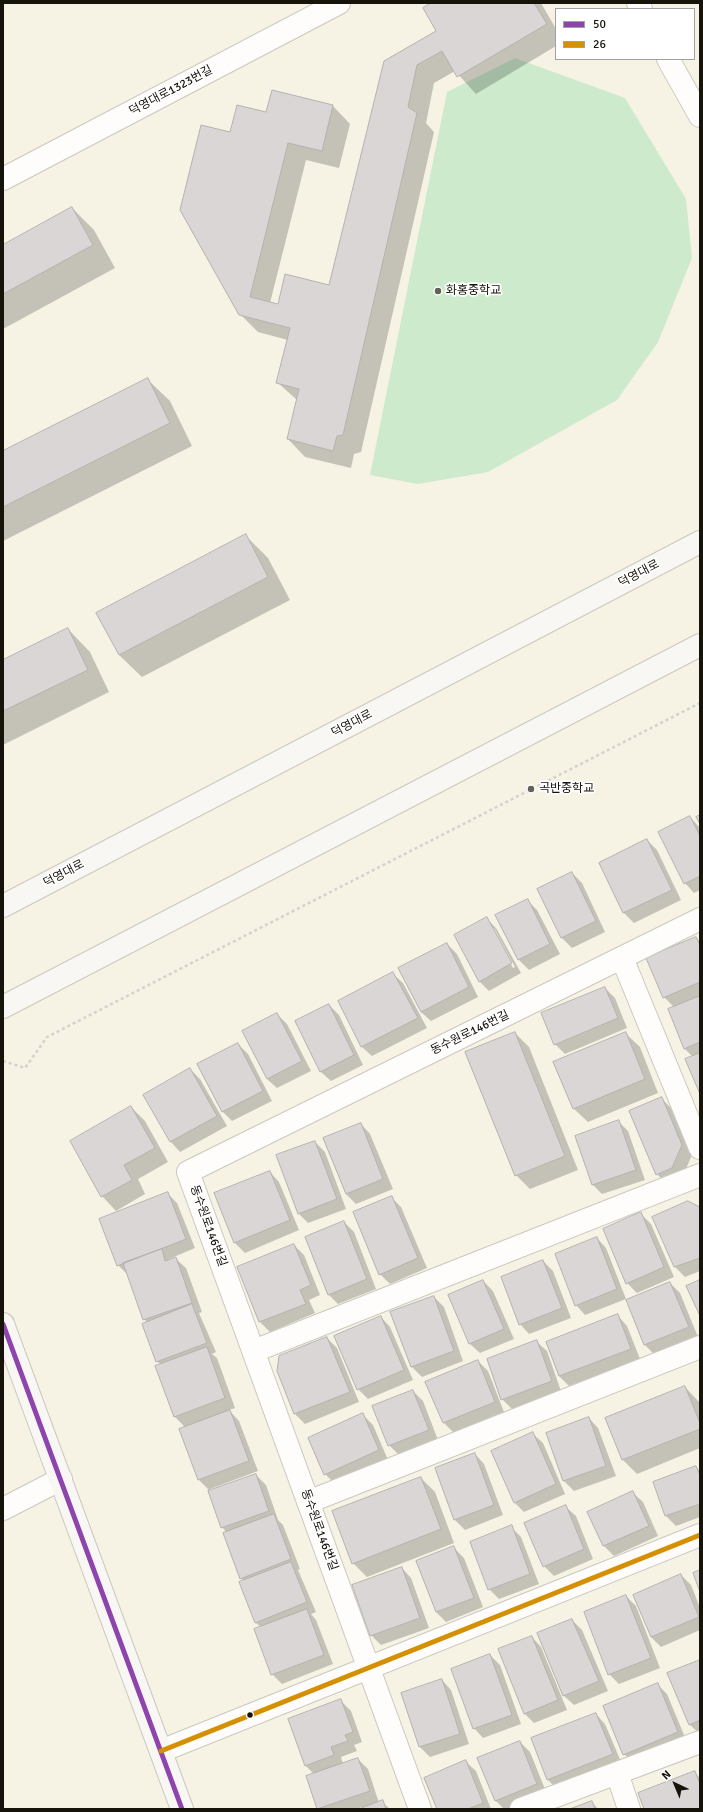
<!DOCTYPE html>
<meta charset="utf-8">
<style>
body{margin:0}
#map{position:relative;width:703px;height:1812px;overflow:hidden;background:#f6f2e4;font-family:Signika,sans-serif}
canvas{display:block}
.frame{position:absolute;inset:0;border:4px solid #15130a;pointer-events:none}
.legend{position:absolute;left:555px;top:8px;width:140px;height:52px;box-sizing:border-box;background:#fff;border:1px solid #a1a19d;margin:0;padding:5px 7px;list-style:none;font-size:12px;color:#15130a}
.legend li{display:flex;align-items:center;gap:8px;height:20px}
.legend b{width:20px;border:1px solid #a1a19d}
.north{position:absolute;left:655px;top:1764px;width:40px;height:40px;-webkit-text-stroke:3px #fff;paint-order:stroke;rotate:316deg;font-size:11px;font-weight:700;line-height:16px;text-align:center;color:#15130a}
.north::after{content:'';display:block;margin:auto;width:14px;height:18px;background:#15130a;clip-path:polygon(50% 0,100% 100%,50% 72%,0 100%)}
</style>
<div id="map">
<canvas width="703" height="1812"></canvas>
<div class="frame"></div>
<ul class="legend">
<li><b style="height:5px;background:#8e44ad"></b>50</li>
<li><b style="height:5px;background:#d59002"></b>26</li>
</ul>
<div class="north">N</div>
</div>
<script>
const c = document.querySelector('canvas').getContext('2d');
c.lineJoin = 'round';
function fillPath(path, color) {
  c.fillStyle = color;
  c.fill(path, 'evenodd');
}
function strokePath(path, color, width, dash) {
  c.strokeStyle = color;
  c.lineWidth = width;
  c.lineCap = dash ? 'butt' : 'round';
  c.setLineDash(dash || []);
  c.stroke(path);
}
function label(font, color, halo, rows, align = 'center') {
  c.font = font + ' Signika,"Noto Sans KR",sans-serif';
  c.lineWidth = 3.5;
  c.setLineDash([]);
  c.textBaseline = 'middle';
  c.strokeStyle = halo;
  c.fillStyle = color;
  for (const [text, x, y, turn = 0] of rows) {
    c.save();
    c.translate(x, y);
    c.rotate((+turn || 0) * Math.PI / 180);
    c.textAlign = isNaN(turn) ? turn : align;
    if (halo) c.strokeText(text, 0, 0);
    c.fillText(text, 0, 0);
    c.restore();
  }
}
fillPath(new Path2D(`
 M515,58L625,98L686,199L692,258L658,342L617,400L488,472L418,484L370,475L447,92Z`), '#ceeacc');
fillPath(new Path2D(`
 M433,3H541L556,29V46L476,94L455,71L434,83L426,123L434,132L361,452L354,454L351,468L305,457L288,439L297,400L277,382L288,340L258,332L240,314L231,133L267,113L333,106L350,124L339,168L306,160L270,303L279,305L329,286L385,62L437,31Z
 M72,208L94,230L115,268L3,329V246Z
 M147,379L170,401L192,446L3,541V452Z
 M246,536L268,558L290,600L142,677L119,655Z
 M68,629L90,652L109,692L3,745V661Z
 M690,817L700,828V890L694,893L685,883Z
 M647,840L657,850L681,900L634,923L624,913L600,863Z
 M572,873L582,883L605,932L572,948L562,938L538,889Z
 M527,900L537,910L560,954L529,970L519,960L497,915Z
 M486,918L496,928L521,973L489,991L479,981ZM492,928H494L515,967L513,968Z
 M696,938L700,942V1092L693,1057L684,1048L674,1007L664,997Z
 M447,944L457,954L478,997L431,1021L421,1012Z
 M393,974L403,983L427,1028L372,1056L362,1047L339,1002Z
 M605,988L615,998L627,1028L565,1054L555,1044Z
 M329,1005L339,1015L363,1065L331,1081L321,1072Z
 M277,1014L287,1024L311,1071L277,1088L267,1079Z
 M515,1033L529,1047L578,1170L530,1189L516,1175Z
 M625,1033L640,1047L658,1093L588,1122L573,1108Z
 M238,1044L248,1054L272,1101L232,1121L222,1111Z
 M190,1069L200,1079L227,1126L180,1152L171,1142L144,1095Z
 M661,1098L671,1108L692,1155L682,1178L667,1184L657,1174Z
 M131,1107L145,1121L168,1162L138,1179L145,1194L116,1211L102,1196Z
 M618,1121L628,1131L645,1180L602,1194L592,1184Z
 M361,1124L370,1134L393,1189L356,1204L346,1194L324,1139Z
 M315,1142L325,1152L346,1209L308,1223L298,1213Z
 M270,1172L279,1182L299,1230L245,1253L235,1243L215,1194Z
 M167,1193L177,1203L195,1248L169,1259L171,1260L176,1259L186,1268L202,1312L199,1313L216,1352L212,1354L217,1358L235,1408L229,1410L239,1421L258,1471L210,1489V1491L256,1475L266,1485L278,1520L283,1525L300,1569L298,1570L316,1612L311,1614L316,1620L333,1664L282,1684L272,1674L261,1627L256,1623L240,1583L244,1581L241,1578L227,1533L222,1527L210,1491L199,1480L185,1427L175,1417L161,1365L157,1361L148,1323L144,1319L128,1275L118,1265Z
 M391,1197L401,1207L427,1268L390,1284L380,1274Z
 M700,1209V1271L685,1277L675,1267L654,1218Z
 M641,1214L651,1224L674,1277L637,1293L627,1283Z
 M344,1222L354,1232L376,1289L338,1304L328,1294Z
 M597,1238L606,1248L626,1299L585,1315L576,1305Z
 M294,1245L304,1255L320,1295L309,1300L315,1313L270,1332L260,1322L238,1268Z
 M543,1261L553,1271L571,1318L529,1334L520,1324Z
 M483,1281L493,1291L514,1339L480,1353L470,1344Z
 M670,1283L680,1293L698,1337L655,1355L645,1345L627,1300Z
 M434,1297L444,1307L463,1361L422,1377L412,1367L392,1313Z
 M618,1316L627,1326L640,1359L569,1386L559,1376L547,1342Z
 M381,1317L390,1327L413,1380L368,1399L358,1389Z
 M327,1338L337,1348L359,1402L305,1424L295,1414L278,1371Z
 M537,1342L547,1351L561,1391L512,1409L502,1399Z
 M478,1361L488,1371L504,1412L454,1433L444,1423L427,1382Z
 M685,1387L700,1403V1448L637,1474L623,1460L607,1419Z
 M413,1391L423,1401L438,1440L399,1455L389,1445Z
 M363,1415L373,1425L388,1460L335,1484L325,1474Z
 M589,1418L598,1428L616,1476L574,1491L564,1481L547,1433Z
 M533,1434L543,1443L565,1494L524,1512L514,1502Z
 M475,1454L484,1464L503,1515L465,1530L455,1520L436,1469Z
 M696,1467L700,1471V1517L676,1526L666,1516L654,1482Z
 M421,1478L435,1492L454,1543L367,1577L353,1563Z
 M633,1493L643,1502L658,1536L614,1556L604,1546L589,1513Z
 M566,1507L576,1516L593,1559L554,1576L544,1566Z
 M511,1527L521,1537L539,1584L499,1599L489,1589Z
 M454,1548L464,1558L483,1607L446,1622L436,1612L417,1562Z
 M402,1568L411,1578L429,1628L381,1645L371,1635Z
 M681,1575L691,1585L700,1608V1630L661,1647L651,1637L634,1595Z
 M626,1596L636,1606L660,1668L619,1684L609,1674Z
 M572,1620L582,1630L608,1691L574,1705L564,1696L539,1633Z
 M532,1637L541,1647L567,1710L534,1723L524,1713Z
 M490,1655L500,1665L521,1724L483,1738L474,1728Z
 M700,1661V1734L690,1725Z
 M442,1680L451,1690L469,1744L430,1757L420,1747L402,1694Z
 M657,1684L667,1694L687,1742L634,1764L624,1754Z
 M341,1701L351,1711L362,1742L354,1745L357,1751L341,1757L343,1764L358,1759L368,1769L379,1803L382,1802L390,1809H362V1807L356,1809H318L307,1776L314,1774L305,1765Z
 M596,1714L605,1724L622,1764L558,1790L548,1780L532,1739Z
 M520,1742L530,1752L547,1794L510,1809H504L496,1801L478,1758Z
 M466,1762L476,1771L491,1809H438Z
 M695,1773L700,1778V1809H645Z
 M592,1802L598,1809H573Z`), '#0003');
const building = new Path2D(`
 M431,3H534L547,24L457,77L442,51L417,65L408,107L417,113L343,435L337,436L333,451L287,439L299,389L276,383L290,328L239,315L180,210L201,125L230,132L237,105L266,112L272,90L333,105L322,151L288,143L250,297L278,304L285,274L329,285L384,61L436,31L423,8Z
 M72,207L93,245L3,294V245Z
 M148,378L170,423L3,507V451Z
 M246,534L268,577L119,655L96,613Z
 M68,628L88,670L3,711V660Z
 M700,815V824L696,817Z
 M690,816L700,836V876L684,884L658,832Z
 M647,839L672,890L623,913L599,863Z
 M572,872L596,921L561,938L537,889Z
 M528,899L550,944L518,960L495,915Z
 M487,917L512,963L479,982L454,935Z
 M696,937L700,945V982L663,998L646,958Z
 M447,943L469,987L421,1012L398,968Z
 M393,972L418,1018L361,1047L338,1001Z
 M605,987L618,1018L554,1045L541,1013Z
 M700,996V1042L684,1049L668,1009Z
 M329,1004L354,1055L320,1072L295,1021Z
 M277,1013L302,1061L267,1079L242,1031Z
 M515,1032L565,1156L515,1176L465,1052Z
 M626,1032L645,1079L573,1109L553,1062Z
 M238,1043L263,1091L222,1112L197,1064Z
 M700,1053V1094L685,1059Z
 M190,1068L217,1116L170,1142L143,1095Z
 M662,1097L682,1145L672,1168L656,1175L629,1111Z
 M131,1106L155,1148L124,1165L132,1180L101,1197L70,1141Z
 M619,1120L636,1170L592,1185L575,1136Z
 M361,1123L383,1179L346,1194L323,1138Z
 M315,1141L337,1199L298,1214L276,1155Z
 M270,1171L290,1220L234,1243L214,1193Z
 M168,1192L186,1239L117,1266L99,1219Z
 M392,1196L418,1258L379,1275L353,1212Z
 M688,1201L700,1207V1258L674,1267L652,1217Z
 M641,1212L664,1267L626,1284L603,1229Z
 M344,1221L367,1279L328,1295L305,1237Z
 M597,1237L617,1289L575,1306L555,1254Z
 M294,1244L311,1285L300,1290L306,1304L259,1322L237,1267Z
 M162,1249L165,1261L176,1257L192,1303L143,1320L123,1263Z
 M543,1260L562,1308L519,1325L501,1277Z
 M483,1280L504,1329L469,1344L448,1295Z
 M700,1280V1316L686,1286Z
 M670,1282L689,1327L644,1345L626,1300Z
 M434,1296L454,1351L411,1367L390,1312Z
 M192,1304L207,1343L156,1362L142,1324Z
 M618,1314L631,1349L559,1376L546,1342Z
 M381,1316L404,1370L357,1390L334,1336Z
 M327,1337L350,1392L294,1414L277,1371L279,1356Z
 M537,1340L552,1381L501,1400L487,1359Z
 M207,1347L225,1398L174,1417L155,1366Z
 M478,1360L495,1402L443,1423L425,1382Z
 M685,1386L700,1423V1429L622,1460L605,1418Z
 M413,1390L429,1430L388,1446L372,1406Z
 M230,1410L249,1461L198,1480L179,1429Z
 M363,1413L379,1450L324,1475L308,1438Z
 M589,1417L606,1466L563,1481L546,1433Z
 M533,1432L556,1484L514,1503L491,1451Z
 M475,1453L494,1505L454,1520L435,1468Z
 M696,1466L700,1475V1504L665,1516L653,1482Z
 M256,1474L269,1511L221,1528L208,1491Z
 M421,1477L441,1529L352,1564L332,1511Z
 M633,1491L649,1526L603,1546L587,1512Z
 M566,1505L584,1549L543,1567L524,1523Z
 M274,1514L291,1559L240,1579L223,1533Z
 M512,1525L530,1574L488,1590L470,1542Z
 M454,1546L474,1598L436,1612L416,1561Z
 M291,1562L307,1602L255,1623L239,1582Z
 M402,1567L420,1618L370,1636L352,1585Z
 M700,1570V1592L693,1573Z
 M681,1574L699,1617L651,1637L633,1595Z
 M626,1595L651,1658L608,1675L584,1612Z
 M307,1609L324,1655L271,1675L254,1629Z
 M572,1619L599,1681L563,1696L537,1633Z
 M532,1636L558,1700L524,1714L498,1649Z
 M490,1654L512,1715L473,1729L451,1669Z
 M700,1660V1720L689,1725L667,1673Z
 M442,1679L460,1734L419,1747L401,1693Z
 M658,1683L678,1732L623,1755L603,1706Z
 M341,1699L353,1732L345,1735L348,1741L331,1747L334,1755L305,1766L288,1719Z
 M596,1713L613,1754L547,1780L531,1738Z
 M520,1741L537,1784L495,1801L477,1758Z
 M358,1758L370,1791L317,1809L306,1776Z
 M466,1760L483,1803L468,1809H437L424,1778Z
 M695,1771L700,1784V1809H644L638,1793Z
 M383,1800L386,1809H359Z
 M592,1801L595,1809H570Z`);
fillPath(building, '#d9d6d5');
strokePath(building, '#b4b1af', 1);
const street = new Path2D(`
 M638,3L641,9
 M668,59L700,116
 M3,179L339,3
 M622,958L700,1148
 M254,1351L700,1175
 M308,1502L700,1347
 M3,1509L61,1479
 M161,1751L700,1535
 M617,1773L629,1809
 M420,1809L188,1172L700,919
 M521,1809L700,1742`);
const secondary = new Path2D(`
 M3,906L700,542
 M3,1007L700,645
 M3,1324L182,1809`);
strokePath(street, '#cbc8be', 24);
strokePath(secondary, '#cbc8be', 24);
strokePath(new Path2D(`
 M3,1061L25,1068L47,1037L700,703`), '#d2d2ce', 2.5, [3, 3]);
strokePath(street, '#fefdfb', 22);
strokePath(secondary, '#f9f7f3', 22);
strokePath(new Path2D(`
 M3,1324L182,1809`), '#8e44ad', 5);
strokePath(new Path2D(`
 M161,1751L700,1535`), '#d59002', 5);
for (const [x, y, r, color] of [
 [438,291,4,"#646156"],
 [531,789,4,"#646156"],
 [250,1715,3.5,"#15130a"]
]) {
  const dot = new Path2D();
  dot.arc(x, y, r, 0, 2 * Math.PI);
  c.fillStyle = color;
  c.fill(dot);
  strokePath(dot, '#fff', 1.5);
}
label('12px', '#15130a', '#fff', [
 ["덕영대로1323번길",171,91,-28],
 ["덕영대로",639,574,-28],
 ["덕영대로",352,724,-28],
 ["덕영대로",64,874,-28],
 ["동수원로146번길",470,1033,-26],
 ["동수원로146번길",208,1226,70],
 ["동수원로146번길",319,1530,70]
]);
label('12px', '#15130a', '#fff', [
 ["화홍중학교",446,291],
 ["곡반중학교",539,789]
], 'left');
</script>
